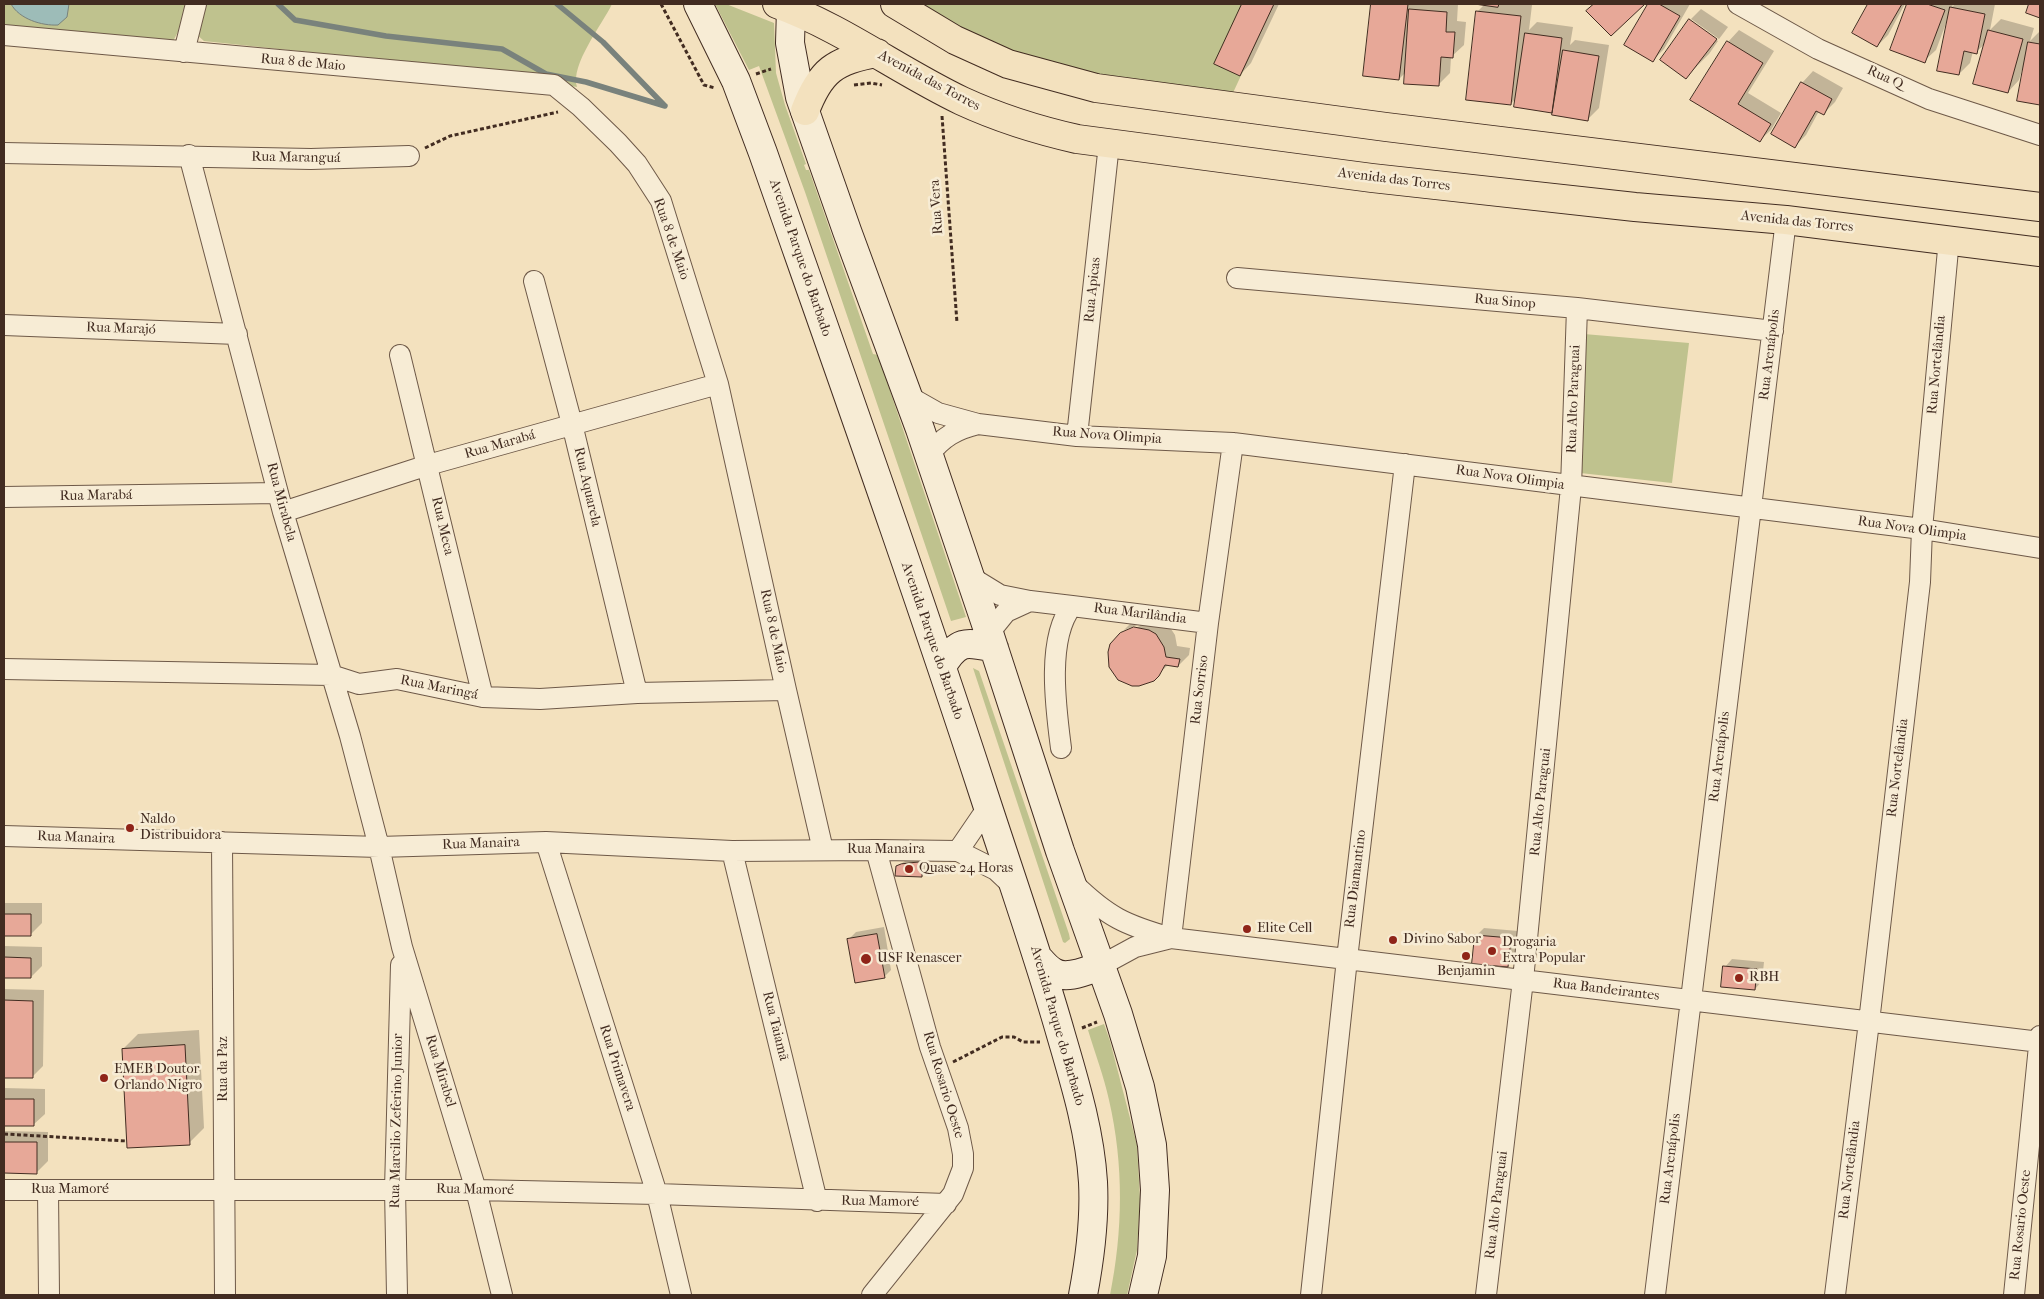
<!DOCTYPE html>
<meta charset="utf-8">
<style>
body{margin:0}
#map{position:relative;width:2044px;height:1299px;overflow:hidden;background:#f3e1be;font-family:"IM FELL French Canon",serif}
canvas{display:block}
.frame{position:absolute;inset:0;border:5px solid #422c21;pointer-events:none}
</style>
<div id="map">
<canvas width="2044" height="1299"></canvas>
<div class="frame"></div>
</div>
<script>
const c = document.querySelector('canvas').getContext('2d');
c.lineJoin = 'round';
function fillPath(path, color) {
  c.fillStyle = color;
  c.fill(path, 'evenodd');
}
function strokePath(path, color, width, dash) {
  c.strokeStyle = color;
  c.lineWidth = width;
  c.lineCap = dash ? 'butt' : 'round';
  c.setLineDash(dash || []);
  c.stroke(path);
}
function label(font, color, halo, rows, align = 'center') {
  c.font = font + ' "IM FELL French Canon",serif';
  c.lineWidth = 5;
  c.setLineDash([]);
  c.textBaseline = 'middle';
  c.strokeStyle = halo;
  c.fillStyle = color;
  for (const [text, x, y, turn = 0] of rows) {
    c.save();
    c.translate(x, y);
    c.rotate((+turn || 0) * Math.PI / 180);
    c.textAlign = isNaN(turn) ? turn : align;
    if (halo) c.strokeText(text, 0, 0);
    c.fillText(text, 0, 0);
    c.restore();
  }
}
fillPath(new Path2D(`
 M4,4H188L179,30L172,43L4,30Z
 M203,4H612C602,25 570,65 577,87C454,64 328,55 204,41L196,34Z
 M715,4H726L774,23L776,73L785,105L806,164L804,165L806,170H809L873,354L878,355L966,617L951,621L805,192L759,66L749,70Z
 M907,4H1274L1232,95L1126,80L1016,60Z
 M1584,334L1689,343L1672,483L1580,473Z
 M973,668L979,671L1069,934L1070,939L1065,943L1063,942Z
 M1104,1024L1110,1041L1137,1145L1140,1199L1137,1250L1127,1295H1110C1123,1231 1124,1165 1109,1100C1104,1077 1095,1053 1088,1030Z`), '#bfc28e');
const water = new Path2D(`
 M11,4H69L67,17L58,25C42,26 19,19 11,4Z`);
fillPath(water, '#9dbcb8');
strokePath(water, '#79827c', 1);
fillPath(new Path2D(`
 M1244,4H1279L1251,63L1240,75L1215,63Z
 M1372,4H1458L1457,21L1466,22L1464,45L1451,57L1450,73L1439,84L1406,72L1399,79L1364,75Z
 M1483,4L1532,5L1529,30L1537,22L1573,27L1570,45L1575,40L1609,45L1599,108L1588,119L1555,108L1551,111L1516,98L1511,104L1477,12L1485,4Z
 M1649,4H1690L1664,49L1653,60L1625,45Z
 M1870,4H1905L1888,35L1877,46L1853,33Z
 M1909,4H1953L1952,7L1955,4H1995L1990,30L2001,19L2034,28L2030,41L2040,31V103L2019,100L2024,70H2022L2019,80L2008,92L1986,43L1976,52L1973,51L1970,63L1959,74L1948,18L1936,50L1924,61L1891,49Z
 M1701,9L1728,27L1719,39L1691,19Z
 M1690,22L1718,41L1709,54L1686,77Z
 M1739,30L1774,51L1748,93L1781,113L1771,130L1759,141L1692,100L1728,42Z
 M1813,71L1843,88L1835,102L1823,114L1819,111L1806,135L1795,146L1802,83Z
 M1132,622L1167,623L1175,635L1177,646L1190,648L1189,655L1178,666L1168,665L1153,679L1121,634L1140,626V624L1124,630Z
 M925,859V872L922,876L897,867L905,861Z
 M4,903H42V923L30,935H4Z
 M884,927L891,970L884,977L849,939L856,932Z
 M1484,928L1518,931L1515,959L1507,966L1476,936Z
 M4,946L42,947V966L31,977H4Z
 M1732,959L1764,962L1762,981L1755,989L1725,967Z
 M4,989L44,990L43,1066L32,1077H4Z
 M199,1030L204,1128L189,1143L123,1049L138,1034Z
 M4,1088L45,1089V1114L33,1125H4Z
 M4,1131L48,1132V1161L36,1173L4,1172Z`), '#0003');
strokePath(new Path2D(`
 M278,4L295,20L386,36L502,49L546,74L586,82L665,106
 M557,4L603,42L664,105`), '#79827c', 5.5);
const building = new Path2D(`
 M1242,4H1274L1240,76L1214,64Z
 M1371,4H1408L1399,80L1363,76Z
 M1475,4H1499L1498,7Z
 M1594,4H1645L1611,36L1586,11Z
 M1648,4H1659L1680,16L1653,62L1624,45Z
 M1868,4H1902L1877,47L1852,33Z
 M1907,4H1927L1945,10L1925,63L1890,50Z
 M2029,4H2040V18L2026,13Z
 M1950,7L1985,14L1977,54L1964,51L1959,75L1937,71Z
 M1409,9L1447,12L1446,32H1455L1453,58L1441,57L1439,86L1404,84Z
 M1476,11L1521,16L1511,105L1466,100Z
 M1689,19L1717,39L1686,79L1660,60Z
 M1988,30L2023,39L2008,93L1973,84Z
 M1525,33L1562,38L1552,113L1514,107Z
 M1727,41L1763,63L1738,104L1771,124L1760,142L1690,100Z
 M2028,42L2040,44V105L2017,101Z
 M1563,50L1599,56L1588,121L1552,115Z
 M1801,82L1832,99L1824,115L1816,111L1795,148L1771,134Z
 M1134,627L1149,630L1156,634L1164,647L1166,657L1180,659L1178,667L1165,665L1159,676L1154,681L1139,686H1132L1118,680L1109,667L1108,652L1110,644L1120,633Z
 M922,862V877L895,876L896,866L901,864Z
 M4,914H31V936H4Z
 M877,934L885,978L855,983L847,939Z
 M1475,935L1511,938L1508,967L1472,964Z
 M4,957L31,958V978H4Z
 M1723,966L1757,969L1755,990L1721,987Z
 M4,1000L33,1001V1078H4Z
 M185,1045L190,1145L127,1148L122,1049Z
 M4,1099H34V1126H4Z
 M4,1142H37V1174L4,1173Z`);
fillPath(building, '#e7a898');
strokePath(building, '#422c21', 1);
const minor = new Path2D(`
 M1738,4L1818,49L1929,99L2040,135
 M4,35L554,85L581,107L618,143L637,164L661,201L718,384L786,690L823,850
 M184,52L196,4
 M4,153L311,159L409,156
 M189,155L283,512L350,736L379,847L402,947L476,1190L502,1295
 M1237,278L1577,308L1773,331
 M534,281L572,424L637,693
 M4,325L237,334
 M400,355L483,697
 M908,396L938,413L978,424C957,429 942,437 929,455
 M978,424L1077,436L1233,443L1922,529L2040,548
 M1077,436L1109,144
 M1233,443L1208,623L1171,938L2040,1042
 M4,497L278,493
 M283,512L428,465L718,384
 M969,576L1000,595L1030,601L1072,606
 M989,633L1006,612L1030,601
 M4,669L331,675L359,684L397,679L483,697L540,699L637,693L786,690
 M1061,748C1056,709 1046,638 1072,606L1208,623
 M4,836L379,847L546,842L732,851L876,850L958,851L996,870L1013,886
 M222,842L225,1295
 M546,842L657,1194L681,1295
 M732,851L817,1201
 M958,851L988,807
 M1074,884C1108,917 1125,925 1171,938L1135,947L1100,966
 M4,1190H476L657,1194L946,1204
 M48,1190L49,1295
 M397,1295L395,1189L401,965
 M872,1295L953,1194L963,1168V1154L958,1128L930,1047L876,850
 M1311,1295L1347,959L1405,464
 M1486,1295L1523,980L1571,487L1577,308
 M1655,1295L1786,220
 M1835,1295L1869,1022L1920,582L1922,529L1949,239
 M2014,1295L2040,1036`);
const secondary = new Path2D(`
 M698,4L736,81L763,153C838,367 914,580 984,795C1010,875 1038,954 1061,1035C1075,1083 1090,1132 1093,1182C1095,1220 1090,1258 1083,1295
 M791,9L790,43L800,97L847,231L920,429L989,633L1060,851L1118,1014L1140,1087L1152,1145L1155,1190L1152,1256L1143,1295
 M942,666C959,639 966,642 994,648
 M1040,960C1043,963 1047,968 1052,971C1065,981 1086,971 1100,966`);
const primary = new Path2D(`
 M777,4C843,28 899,71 962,101C999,118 1037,130 1077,139L1372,178L1635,207L1786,220L2040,252
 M895,4L955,40L1008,64L1096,88L1386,127L2040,207
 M805,111C820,71 835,60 877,53`);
strokePath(minor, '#6e5948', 22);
strokePath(secondary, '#422c21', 30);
strokePath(primary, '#422c21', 30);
strokePath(new Path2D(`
 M661,4L704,85L715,88
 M756,74L771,69
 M854,85L871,83L882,85
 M942,116L957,323
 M425,148L450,136L558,112
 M1082,1028L1097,1022
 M953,1062L1002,1037H1014L1023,1042H1040
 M4,1134L127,1141`), '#422c21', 3, [4, 2.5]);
strokePath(minor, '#f7ecd5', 20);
strokePath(secondary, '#f7ecd5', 28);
strokePath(primary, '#f3e1be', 28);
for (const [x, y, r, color] of [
 [130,828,5,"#8f2418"],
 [909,869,5,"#8f2418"],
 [1247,929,5,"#8f2418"],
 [1393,940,5,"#8f2418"],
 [1492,951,5,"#8f2418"],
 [1466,956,5,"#8f2418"],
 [866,959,6,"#8f2418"],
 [1739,978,5,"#8f2418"],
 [104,1078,5,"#8f2418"]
]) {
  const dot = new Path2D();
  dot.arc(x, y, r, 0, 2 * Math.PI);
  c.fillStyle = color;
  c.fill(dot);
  strokePath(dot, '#f7ecd5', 2);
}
label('14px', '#422c21', '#f7ecd5', [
 ["Rua 8 de Maio",303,63,5],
 ["Rua Q",1885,78,25],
 ["Avenida das Torres",929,81,28],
 ["Rua Maranguá",296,158,1],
 ["Avenida das Torres",1394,180,7],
 ["Rua Vera",937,207,-94],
 ["Avenida das Torres",1797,222,6],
 ["Rua 8 de Maio",671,239,71],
 ["Avenida Parque do Barbado",800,258,71],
 ["Rua Apicas",1093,290,-84],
 ["Rua Sinop",1505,302,5],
 ["Rua Marajó",121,329,2],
 ["Rua Arenápolis",1770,355,-83],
 ["Rua Nortelândia",1937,365,-85],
 ["Rua Alto Paraguai",1574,399,-88],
 ["Rua Nova Olimpia",1107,436,4],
 ["Rua Marabá",500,445,-16],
 ["Rua Nova Olimpia",1510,478,8],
 ["Rua Aquarela",587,487,77],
 ["Rua Marabá",96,496,-1],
 ["Rua Mirabela",281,502,75],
 ["Rua Meca",442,526,77],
 ["Rua Nova Olimpia",1912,529,8],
 ["Rua Marilândia",1140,614,7],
 ["Rua 8 de Maio",773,631,78],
 ["Avenida Parque do Barbado",932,641,71],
 ["Rua Maringá",439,688,11],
 ["Rua Sorriso",1200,690,-83],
 ["Rua Arenápolis",1720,757,-83],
 ["Rua Nortelândia",1898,768,-83],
 ["Rua Alto Paraguai",1541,802,-84],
 ["Rua Manaira",76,838,2],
 ["Rua Manaira",481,844,-2],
 ["Rua Manaira",886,850],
 ["Rua Diamantino",1356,879,-83],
 ["Rua Bandeirantes",1606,990,7],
 ["Rua Taiamã",775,1026,76],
 ["Avenida Parque do Barbado",1057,1026,74],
 ["Rua Primavera",617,1068,72],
 ["Rua da Paz",224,1069,-90],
 ["Rua Mirabel",440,1071,73],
 ["Rua Rosario Oeste",943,1085,73],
 ["Rua Marcilio Zeferino Junior",397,1121,-89],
 ["Rua Arenápolis",1671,1159,-83],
 ["Rua Nortelândia",1850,1170,-83],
 ["Rua Mamoré",70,1190],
 ["Rua Mamoré",475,1190,1],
 ["Rua Mamoré",880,1202,1],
 ["Rua Alto Paraguai",1497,1205,-83],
 ["Rua Rosario Oeste",2021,1225,-84]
]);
label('14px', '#422c21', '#f7ecd5', [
 ["Naldo",140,820],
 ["Distribuidora",140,836],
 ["Quase 24 Horas",919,869],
 ["Elite Cell",1257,929],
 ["Divino Sabor",1403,940],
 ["Drogaria",1502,943],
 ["Extra Popular",1502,959],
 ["USF Renascer",877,959],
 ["Benjamin",1466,972,"center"],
 ["RBH",1749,978],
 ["EMEB Doutor",114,1070],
 ["Orlando Nigro",114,1086]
], 'left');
</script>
